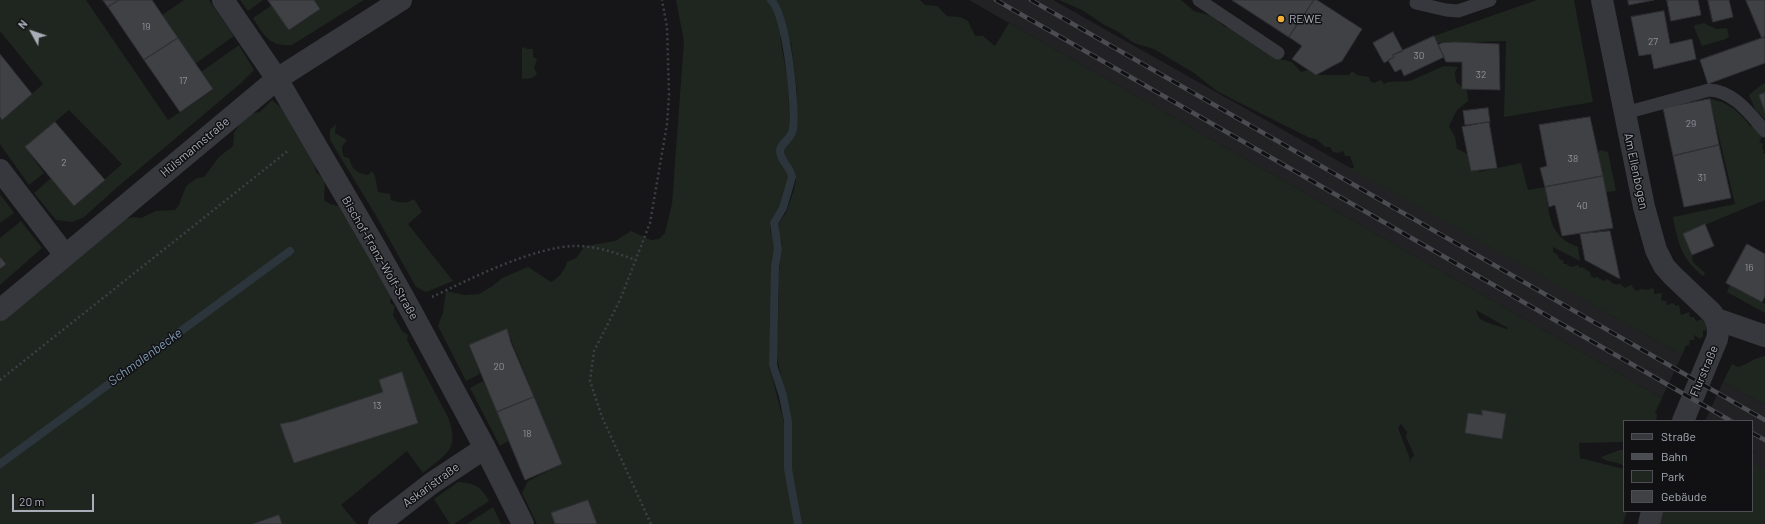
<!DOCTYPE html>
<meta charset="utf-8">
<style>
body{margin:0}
#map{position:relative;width:1765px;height:524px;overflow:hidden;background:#161618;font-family:Barlow,sans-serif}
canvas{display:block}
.legend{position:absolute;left:1623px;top:420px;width:130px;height:92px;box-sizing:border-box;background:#111113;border:1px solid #4d4f55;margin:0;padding:5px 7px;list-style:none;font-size:12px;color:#a8adb8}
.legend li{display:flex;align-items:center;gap:8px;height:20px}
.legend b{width:20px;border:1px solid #4d4f55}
.north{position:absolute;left:12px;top:12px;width:40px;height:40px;-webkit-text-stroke:3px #111113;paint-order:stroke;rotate:310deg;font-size:11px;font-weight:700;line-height:16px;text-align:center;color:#a8adb8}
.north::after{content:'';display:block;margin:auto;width:14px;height:18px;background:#a8adb8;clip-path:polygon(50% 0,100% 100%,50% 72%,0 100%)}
.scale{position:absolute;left:12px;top:494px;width:82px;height:18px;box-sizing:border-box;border:2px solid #a8adb8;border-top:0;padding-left:5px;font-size:12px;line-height:14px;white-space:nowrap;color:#a8adb8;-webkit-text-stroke:3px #111113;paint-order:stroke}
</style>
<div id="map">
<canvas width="1765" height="524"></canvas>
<ul class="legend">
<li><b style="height:5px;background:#37383d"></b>Straße</li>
<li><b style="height:5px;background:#4a4c52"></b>Bahn</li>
<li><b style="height:11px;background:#1e261f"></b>Park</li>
<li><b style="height:11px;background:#404145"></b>Gebäude</li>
</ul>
<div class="north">N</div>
<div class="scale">20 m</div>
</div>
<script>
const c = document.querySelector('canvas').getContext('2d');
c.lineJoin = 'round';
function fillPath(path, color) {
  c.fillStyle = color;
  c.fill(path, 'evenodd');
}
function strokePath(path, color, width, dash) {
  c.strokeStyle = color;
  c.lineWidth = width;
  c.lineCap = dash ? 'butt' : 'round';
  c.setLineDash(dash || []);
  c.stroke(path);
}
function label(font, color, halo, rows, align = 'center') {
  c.font = font + ' Barlow,sans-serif';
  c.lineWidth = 3;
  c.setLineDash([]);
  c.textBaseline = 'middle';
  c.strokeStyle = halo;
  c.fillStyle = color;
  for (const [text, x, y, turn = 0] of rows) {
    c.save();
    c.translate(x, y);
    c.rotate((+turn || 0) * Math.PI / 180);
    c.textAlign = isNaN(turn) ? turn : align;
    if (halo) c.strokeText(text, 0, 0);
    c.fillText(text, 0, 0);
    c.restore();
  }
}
fillPath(new Path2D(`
 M969,0H1053L1682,355L1662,398Z
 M1723,382L1765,405V524L1752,511V451L1758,454L1752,450V421H1705Z`), '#222225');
fillPath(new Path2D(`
 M0,0H86L168,120L213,90L201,72L239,45L254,70L240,84L114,190L83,218L72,222L56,220L34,193L51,178L74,206L122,164L69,110L25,147L44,173L29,185L0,144V117L2,120L43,84L0,31Z
 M184,0H209L234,36L195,64L162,15Z
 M240,0H263L248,11Z
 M314,0H364L292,45C269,47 264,35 253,18L272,5L289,30L320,9Z
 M676,0H920L925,5L937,6L947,16L960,17L968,21L975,36H983L995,46L1009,23L1662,398L1655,413L1657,415L1656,421H1624V442L1579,443L1580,458L1624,469V511H1627L1623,524H597L588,500L551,513L555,524H537L522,493L528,481L562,464L507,330L469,345L480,374L466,381L438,326L443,312L446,291L464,295L479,294L494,285L502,278L528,267L551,282C560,277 564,271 567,262L576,258L585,246L615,241L631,231L651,240L659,239L665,233L672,204L684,41ZM780,37L791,42L797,91L796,126L793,137L784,149V154L795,172L796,180L794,190L786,213L778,224L779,236L782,244L778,280L779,297L776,353L791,422L784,423L769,365L775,248L770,229L771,221L780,207L784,197L789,176L787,170L778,159L776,154L777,148L790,130L788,82ZM1476,310L1508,328V329C1505,329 1483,321 1480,319C1478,316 1477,313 1476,310ZM1401,424L1407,432L1406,437L1414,455L1409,462L1410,459L1398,428Z
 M1059,0H1181L1194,11L1212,16L1225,27L1236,28L1275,58L1292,62L1301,72L1308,70L1316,75H1349L1352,71L1357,75L1369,77L1370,81L1374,83L1381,80L1384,84L1388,82L1410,81L1444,66L1458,67L1455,72L1456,82L1467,91L1468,101L1457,110L1449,126L1455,137L1457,149C1468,154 1479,158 1479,172L1521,163L1528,190L1545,187C1550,215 1548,236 1578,247L1580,261L1553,247V252L1558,255L1559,259L1564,261L1563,264H1567V265L1571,267L1578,265L1580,268L1582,267L1590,272L1591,277L1596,278V276L1603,281L1607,279C1611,281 1613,286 1620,284L1625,288L1631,285L1636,291L1642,289L1649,290L1650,288L1654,289V294L1662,293L1661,300L1666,301L1667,305L1673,303L1676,306L1679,305L1681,315L1689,312L1690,317H1694L1696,321L1702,319L1708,326L1706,331L1703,330V336L1700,339L1694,335V340H1690L1689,345L1686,346L1682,355L1351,169L1354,167L1350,156H1345L1343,151L1338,153L1333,152L1330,147H1325L1316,139L1310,138L1232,99L1217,91L1194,73L1154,49L1134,43L1117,31L1103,24L1082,10Z
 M1537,0H1574L1593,102L1504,117L1506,41L1438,43L1434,36Z
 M1704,23L1716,29L1727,28L1729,36L1726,39L1702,46L1694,27L1695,25Z
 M522,47L528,49H533V57L537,59L534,68L537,74L532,78L522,79Z
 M1765,83V119L1755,109L1749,95L1761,85Z
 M1710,99C1727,101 1741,113 1751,127L1752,125L1763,137L1759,142L1763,144L1762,148L1764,150L1763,153L1765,154V200L1683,234L1692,255L1693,262L1705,273L1703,276C1682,259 1678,244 1673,217L1735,204Z
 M272,100L285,111L314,161L316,172L325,180L324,200L330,204L338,206L392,293L390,303L395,306L393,315L402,331L408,335L407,340L448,417C460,450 447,453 423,473L407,451L341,505L357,524H0V316L125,219L134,217L141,218L156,211L175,210L179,205L186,186L197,178L204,177L219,157L233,146L234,133L241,122L252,113L260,112Z
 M336,124L335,133L347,140C341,147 341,149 344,157L349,158C352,170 357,173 368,175L372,171C377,178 376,184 378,192L390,194L391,200C399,203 407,204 414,199L422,212L408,224L453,281L426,292L416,287L375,214L330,140V130Z
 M1601,150L1608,152L1616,191L1606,192L1598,152Z
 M0,194L14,213L0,223Z
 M21,221L42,248L0,285V270L6,264L0,257V238Z
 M1730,285L1765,304V313L1727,292Z
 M1765,356V405L1723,382L1732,364L1738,367C1749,364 1753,358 1765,356Z
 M483,381L492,398L508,441L500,446L470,388Z
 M1620,450H1624V466C1617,461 1607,463 1601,457Z
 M1752,461L1760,468H1765V524H1655V511H1752Z
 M458,482C474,483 481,486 489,501L454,524H450L434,499Z
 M493,507L501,524H467Z`), '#1e261f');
strokePath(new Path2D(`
 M771,0C787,16 796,106 793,129C792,139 779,144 780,152C781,162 791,167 792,177L783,208L774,223L778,249L775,267L773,365L783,396L788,421V469L798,524
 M0,464L290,251`), '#2c353c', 8);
const building = new Path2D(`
 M103,0H119L108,7Z
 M119,0H152L178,38L144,60L108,7Z
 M268,0H314L320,9L289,30Z
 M1232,0H1314L1289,37Z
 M1314,0H1317L1362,29L1342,61L1316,75L1292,59L1302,46L1289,37Z
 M1628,0H1654L1629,5Z
 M1667,0H1698L1701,15L1671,21Z
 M1708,0H1729L1733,17L1713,22Z
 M1746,0H1765V37L1762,38Z
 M1664,11L1670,44L1692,39L1696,59L1654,69L1651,54L1639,56L1631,17Z
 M1393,32L1403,51L1393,55L1394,57L1384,63L1373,43Z
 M1434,36L1444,57L1404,76L1401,69L1395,72L1388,60L1394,57L1393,55Z
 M1765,37V63L1708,84L1700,60Z
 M178,38L213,89L180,112L144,60Z
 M1455,42L1499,44L1500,90L1462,89V62H1446L1438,45L1442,43Z
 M0,54L32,94L2,120L0,117Z
 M1765,93V112L1759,95Z
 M1710,99L1719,145L1673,156L1663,108Z
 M1488,108L1490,122L1465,125L1463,111Z
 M1590,117L1603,176L1545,187L1540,168L1547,166L1539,125Z
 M55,122L105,180L74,206L25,147Z
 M1489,122L1497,168L1471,171L1462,127Z
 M1719,145L1731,198L1684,207L1673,156Z
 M1603,176L1613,228L1562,236L1555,205L1549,207L1545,187Z
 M1705,224L1714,246L1692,255L1683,234Z
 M1610,231L1620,279L1585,260L1580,234Z
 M1747,244L1765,254V296L1762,302L1726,283Z
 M0,257L6,264L0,269Z
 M507,329L511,343L534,397L497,412L469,345Z
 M402,372L418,423L294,463L280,424L295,421L383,392L379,380Z
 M534,397L562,464L525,480L497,412Z
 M1482,410L1506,414L1502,439L1465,433L1468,413L1482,415Z
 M588,500L597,524H555L551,513Z
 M279,515L282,524H253Z`);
fillPath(building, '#404145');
strokePath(building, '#303034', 1);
strokePath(new Path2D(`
 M432,297C470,279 535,246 576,246C597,246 616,253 636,260
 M0,380L289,150
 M651,524L602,417L590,381L594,351L620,300L650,223L667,124L669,95L667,27L662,0`), '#3d3f44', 2.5, [2, 3]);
strokePath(new Path2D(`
 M1199,0L1278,53
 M1416,3L1446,10L1458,11L1490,0
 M1625,113L1709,90C1734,91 1750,114 1765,131`), '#37383d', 13);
strokePath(new Path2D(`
 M223,0L277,79L377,250L410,309L485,448L523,524
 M1602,0L1644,207L1656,250L1664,266L1672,275L1712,313C1718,322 1719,329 1717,339L1683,421
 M0,170L65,255
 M0,310L277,79L401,0
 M1716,319L1765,336
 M379,524L432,483L485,448
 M1649,524L1652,511`), '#37383d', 22);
const rail = new Path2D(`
 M996,0L1731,421
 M1031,0L1765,420
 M1752,433L1765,440`);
strokePath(rail, '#4a4c52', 4.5);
strokePath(rail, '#111113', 3, [9]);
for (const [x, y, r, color] of [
 [1281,19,4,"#f2b134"]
]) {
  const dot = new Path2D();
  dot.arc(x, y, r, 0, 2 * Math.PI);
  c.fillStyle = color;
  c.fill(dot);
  strokePath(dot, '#111113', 1.5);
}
label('10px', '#8e929b', null, [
 ["19",146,27],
 ["27",1653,42],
 ["30",1419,56],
 ["32",1481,75],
 ["17",183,81],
 ["29",1691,124],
 ["38",1573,159],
 ["2",64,163],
 ["31",1702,178],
 ["40",1582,206],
 ["16",1749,268],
 ["20",499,367],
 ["13",377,406],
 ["18",527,434]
]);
label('12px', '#a8adb8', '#111113', [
 ["REWE",1289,19]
], 'left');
label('12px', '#a8adb8', '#111113', [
 ["Hülsmannstraße",195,147,-40],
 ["Am Ellenbogen",1636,171,78],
 ["Bischof-Franz-Wolf-Straße",380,258,60],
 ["Flurstraße",1704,371,-67],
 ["Askaristraße",431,485,-36]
]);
label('italic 13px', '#7f9bb3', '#111113', [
 ["Schmalenbecke",145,357,-36]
]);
</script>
